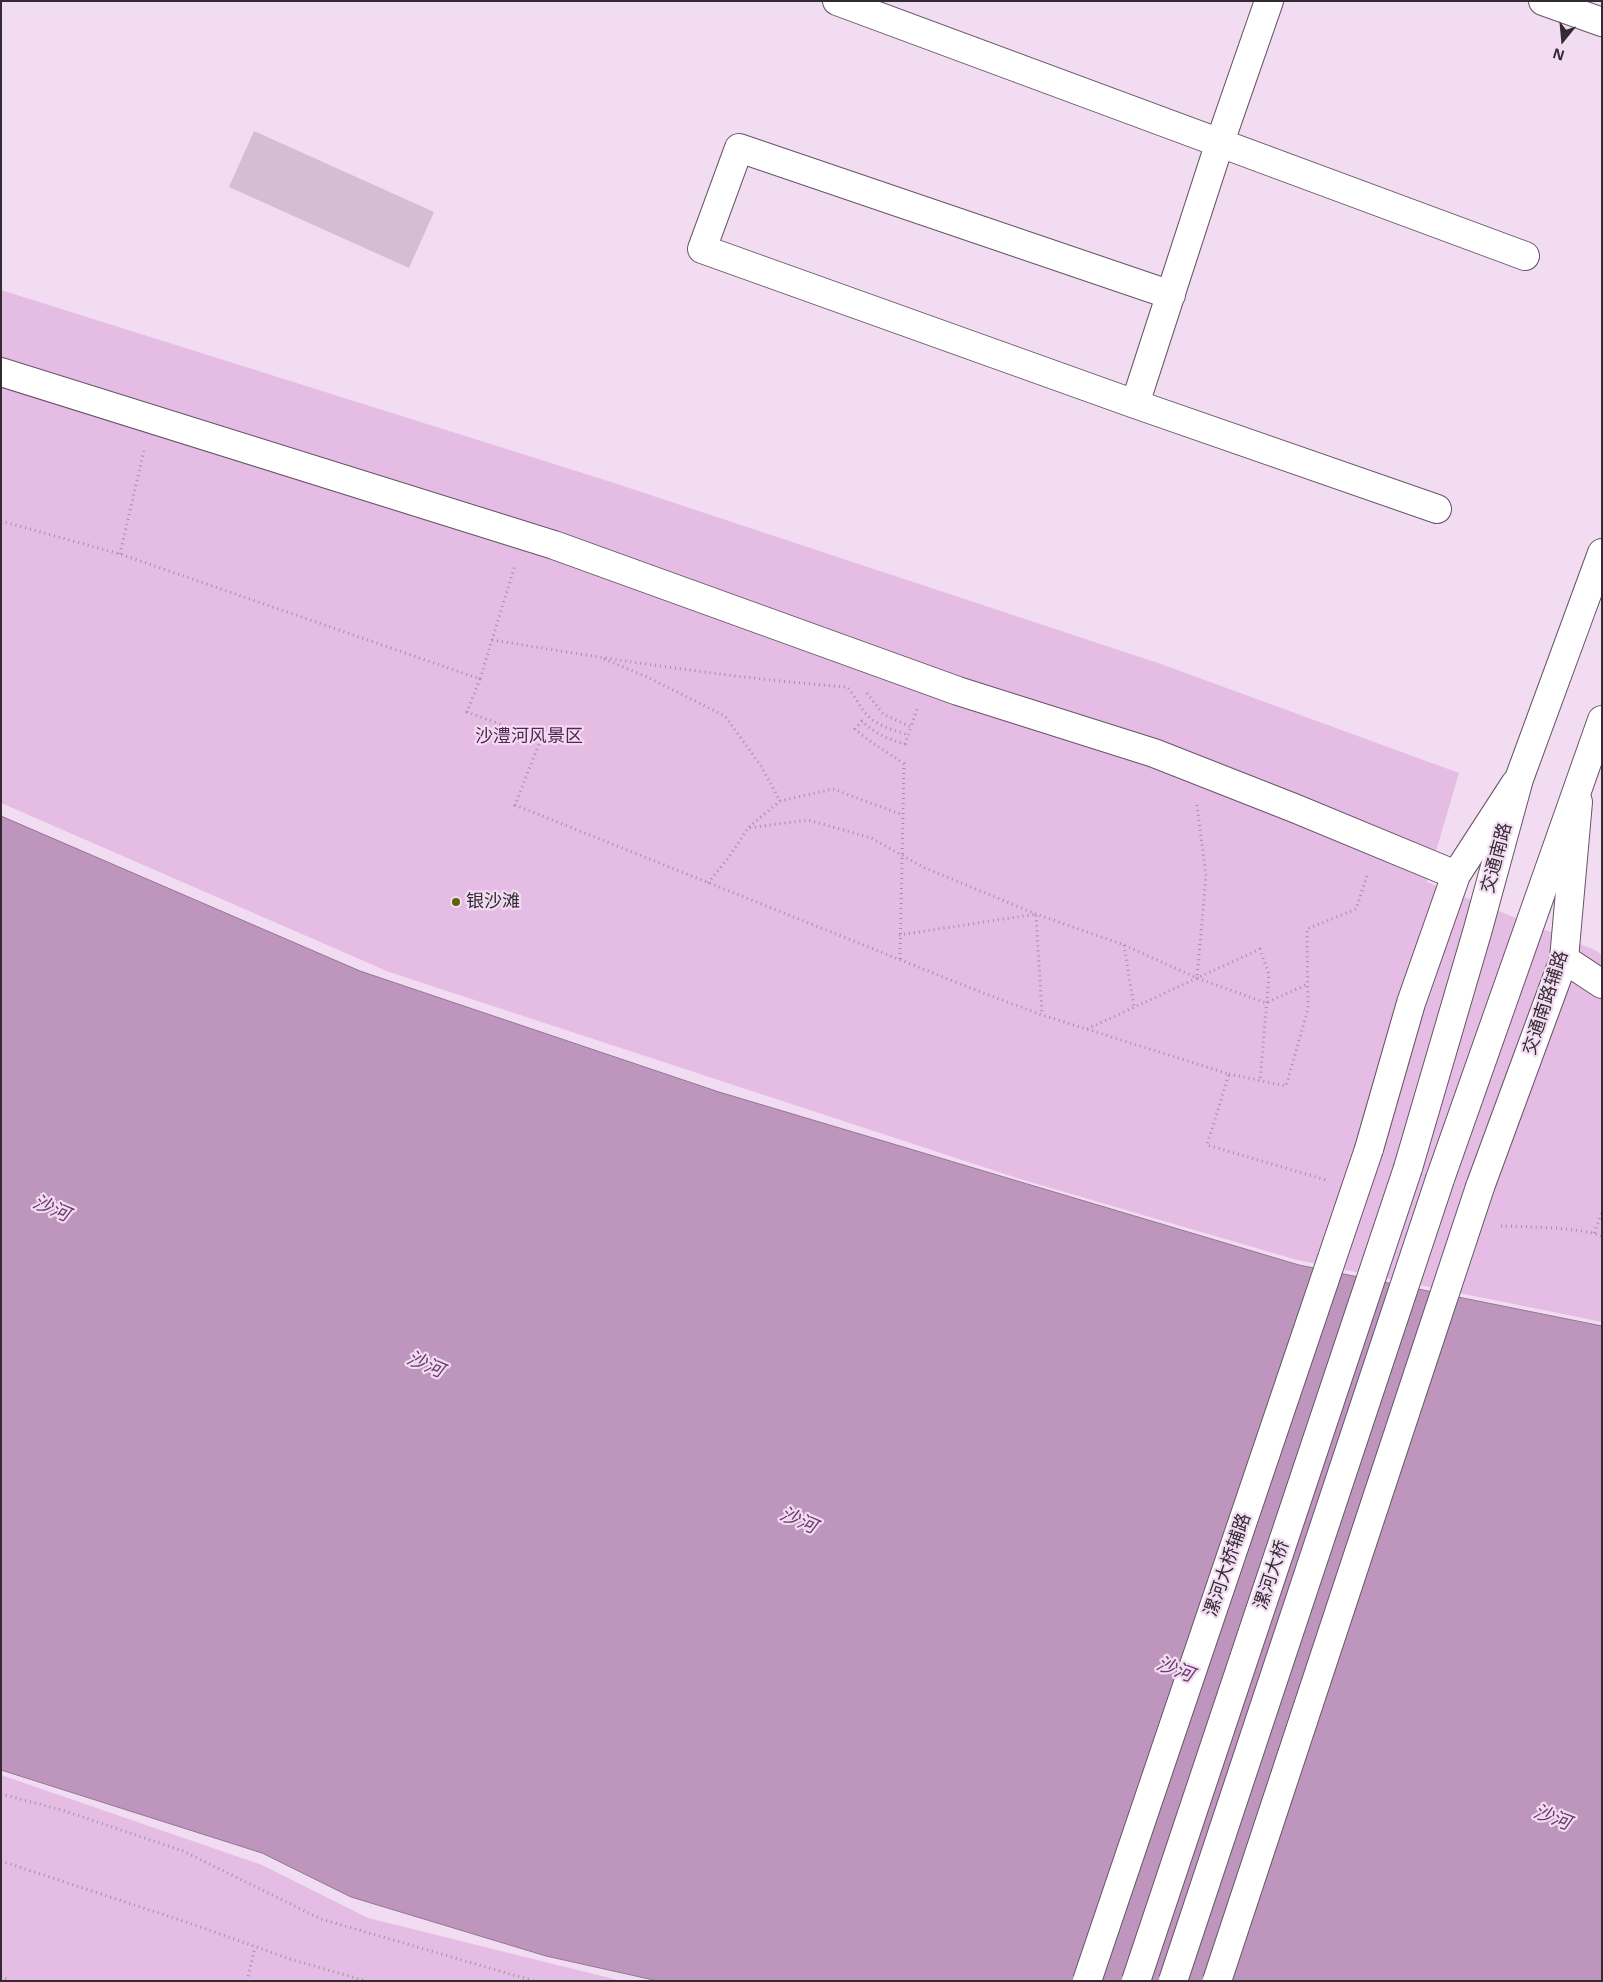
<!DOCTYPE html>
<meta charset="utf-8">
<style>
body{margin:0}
#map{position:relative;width:1603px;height:1982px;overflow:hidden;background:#f2dcf2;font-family:"Open Sans",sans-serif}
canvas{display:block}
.frame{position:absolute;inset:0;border:2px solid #332a33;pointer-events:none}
.north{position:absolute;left:1538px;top:15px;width:50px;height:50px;-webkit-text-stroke:4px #f2dcf2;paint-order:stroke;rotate:197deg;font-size:14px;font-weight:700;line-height:20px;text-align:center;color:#332a33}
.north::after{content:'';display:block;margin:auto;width:18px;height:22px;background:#332a33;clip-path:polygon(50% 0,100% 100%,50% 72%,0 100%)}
</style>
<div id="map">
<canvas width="1603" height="1982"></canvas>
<div class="frame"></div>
<div class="north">N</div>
</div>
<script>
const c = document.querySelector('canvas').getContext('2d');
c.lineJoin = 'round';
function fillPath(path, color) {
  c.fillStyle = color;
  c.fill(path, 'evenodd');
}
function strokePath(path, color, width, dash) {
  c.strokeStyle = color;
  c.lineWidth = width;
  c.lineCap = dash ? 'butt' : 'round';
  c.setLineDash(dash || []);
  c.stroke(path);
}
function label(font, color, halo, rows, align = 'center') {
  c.font = font + ' "Open Sans","Noto Sans SC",sans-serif';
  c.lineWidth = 4.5;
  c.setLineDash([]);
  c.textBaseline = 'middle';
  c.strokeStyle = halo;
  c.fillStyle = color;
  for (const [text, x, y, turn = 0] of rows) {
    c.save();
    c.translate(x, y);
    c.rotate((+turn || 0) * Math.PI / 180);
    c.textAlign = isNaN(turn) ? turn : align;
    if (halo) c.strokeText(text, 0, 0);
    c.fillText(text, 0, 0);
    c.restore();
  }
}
fillPath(new Path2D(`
 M1,290L605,480L1161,664L1459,773L1427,882L1595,950L1602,955V1322L1297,1260L1020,1179L389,972L1,803Z
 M1,1775L262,1865L368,1918L622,1981H1Z`), '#e5bde4');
const water = new Path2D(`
 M1,816L360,971L719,1092L1299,1265L1602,1326V1981H658L546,1956L351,1897L262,1853L1,1770Z`);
fillPath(water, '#bd95bd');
strokePath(water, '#947594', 1);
fillPath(new Path2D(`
 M254,131L434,212L409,268L229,187Z`), '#d4bed4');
const street = new Path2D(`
 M837,1L1525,256
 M1171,295L739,148L702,249L1135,404L1437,509
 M1,372L554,545L958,691L1154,753L1294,808L1456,875
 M1135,404L1220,142L1269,1
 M1564,959L1602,984
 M1369,1149L1411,1003L1456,875L1515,784
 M1480,1187L1564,959L1578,802`);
const secondary = new Path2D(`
 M1543,1L1602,22
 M1408,1168L1478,929L1519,779L1602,553
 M1440,1179L1602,720`);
strokePath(street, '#665466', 30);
strokePath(secondary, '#665466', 30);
strokePath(new Path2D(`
 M1,521L120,554L480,679L515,565
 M120,554L144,450
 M492,640C610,659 728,678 847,687C855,695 859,706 866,714C878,727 894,730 909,735
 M604,659L647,677L725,716L761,766L780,801
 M480,679L467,712L541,739L515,805L973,989L1042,1015L1229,1074L1207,1145L1326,1180
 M867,693L883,714L911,727L917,709
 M1197,805L1206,876L1197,978
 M749,827L780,801L833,789L903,815
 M708,883L729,857L748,828L808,820L871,838L925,868L1036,914L1124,945L1197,978L1266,1003L1308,984
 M899,935L1036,914L1042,1015
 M1124,945L1134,1007
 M900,959L904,764C888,752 870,743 855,729L862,721C875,734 888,739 905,744L911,727
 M1087,1029L1260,949L1269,975L1260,1081
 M1229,1074L1286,1086L1308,1009L1307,929L1356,909L1368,873
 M1501,1226C1527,1227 1578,1227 1602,1236
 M1594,1233L1602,1212
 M1,1794L65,1811L183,1851L321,1919L534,1981
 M1,1861L192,1924L290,1959L366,1981
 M1,1976L10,1981
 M247,1981L255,1947`), '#a190a1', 3, [1, 4]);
strokePath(street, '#fff', 28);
strokePath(secondary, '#fff', 28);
const streetBridge = new Path2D(`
 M1087,1981L1369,1149
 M1217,1981L1480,1187`);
const secondaryBridge = new Path2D(`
 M1136,1981L1408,1168
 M1173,1981L1440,1179`);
strokePath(streetBridge, '#665466', 30, []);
strokePath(secondaryBridge, '#665466', 30, []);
strokePath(streetBridge, '#fff', 28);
strokePath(secondaryBridge, '#fff', 28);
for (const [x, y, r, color] of [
 [456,902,5,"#5a6404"]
]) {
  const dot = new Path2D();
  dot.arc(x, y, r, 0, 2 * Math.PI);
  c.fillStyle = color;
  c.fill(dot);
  strokePath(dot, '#f2dcf2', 2);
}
label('18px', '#542456', '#f2dcf2', [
 ["沙澧河风景区",529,737]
]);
label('18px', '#332a33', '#f2dcf2', [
 ["交通南路",1497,858,-75],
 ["交通南路辅路",1546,1003,-72],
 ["漯河大桥辅路",1228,1565,-71],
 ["漯河大桥",1272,1575,-71]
]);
label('18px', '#332a33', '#f2dcf2', [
 ["银沙滩",466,902]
], 'left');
label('italic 19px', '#6c3a6d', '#f2dcf2', [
 ["沙河",51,1209,23],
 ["沙河",425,1365,23],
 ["沙河",798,1521,23],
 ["沙河",1175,1670,21],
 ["沙河",1552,1818,21]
]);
</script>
